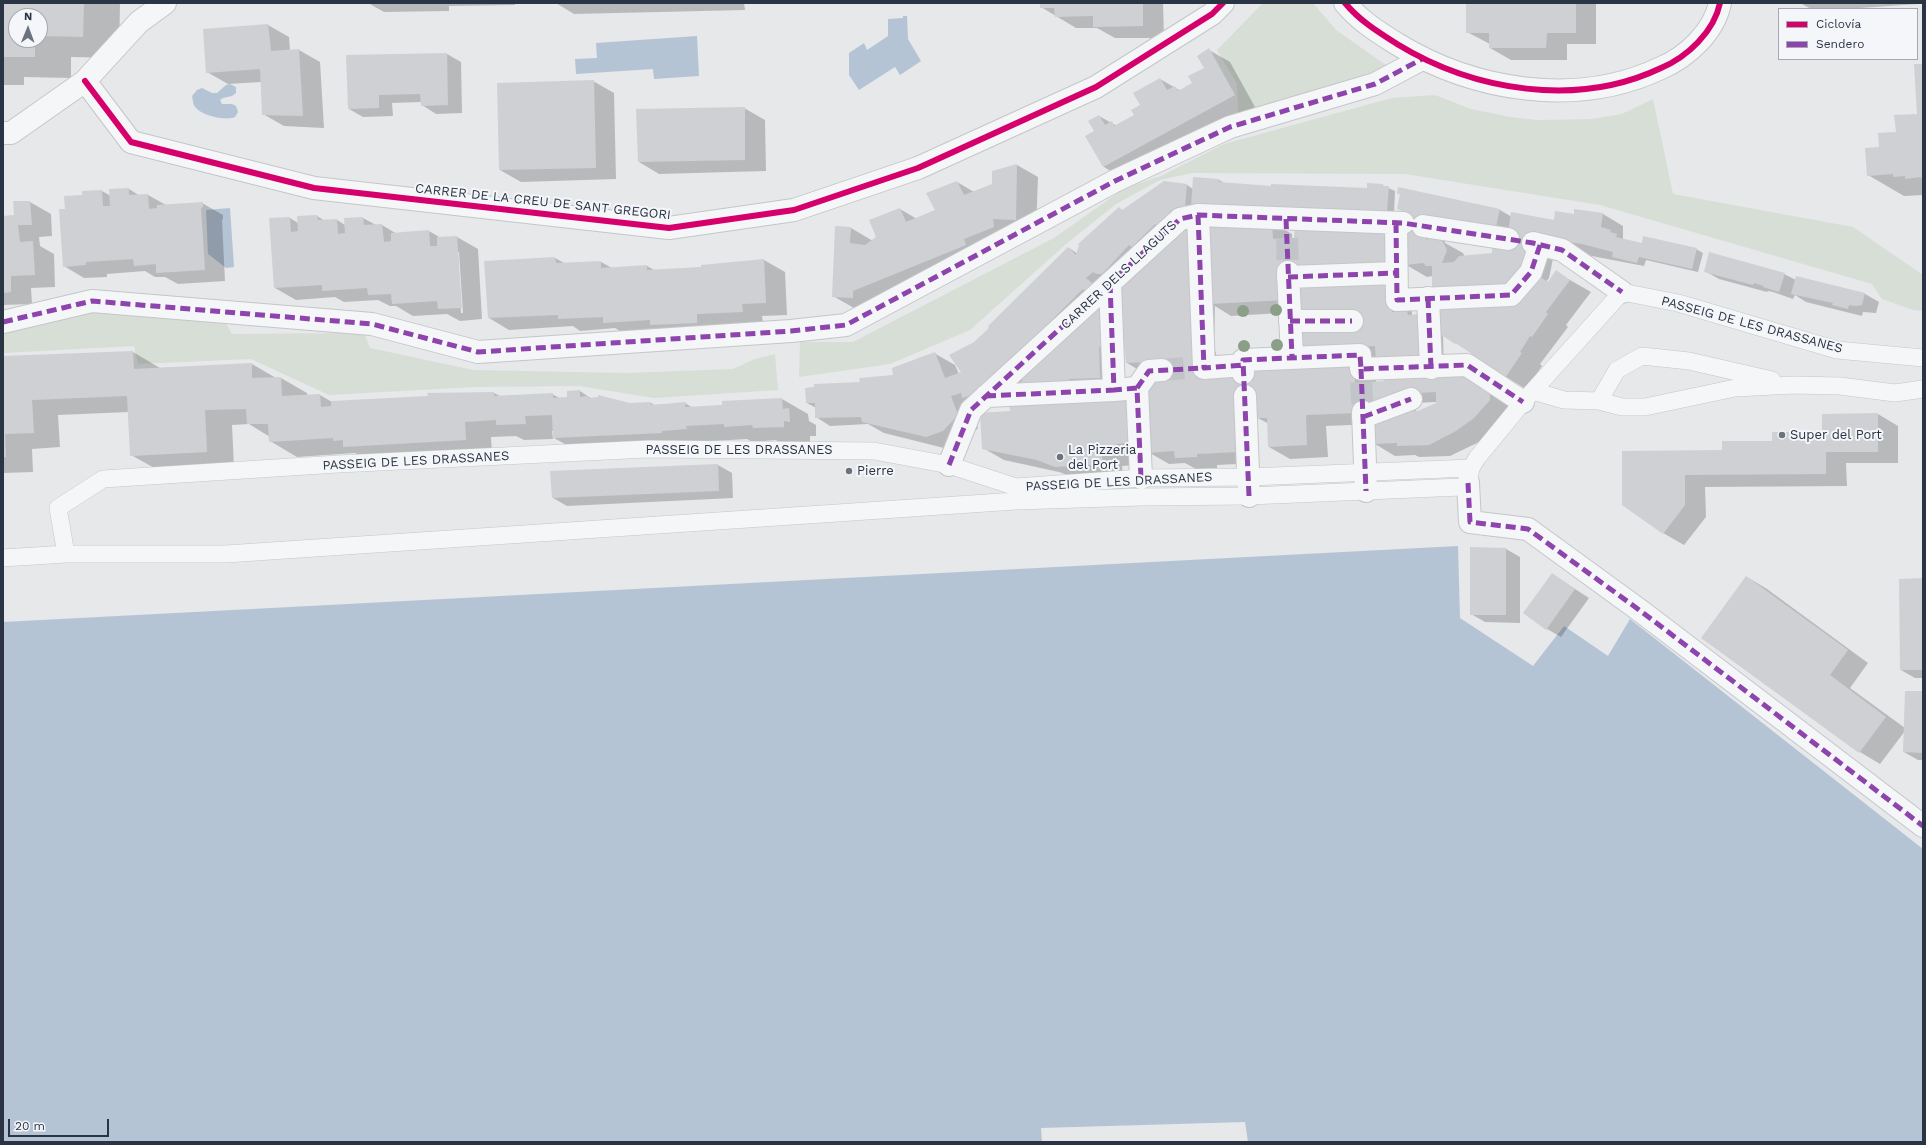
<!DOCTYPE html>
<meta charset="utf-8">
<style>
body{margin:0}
#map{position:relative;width:1926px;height:1145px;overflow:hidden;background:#e6e8ea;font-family:"Work Sans",sans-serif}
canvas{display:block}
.frame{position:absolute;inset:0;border:4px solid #2b3445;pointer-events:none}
.legend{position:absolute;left:1778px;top:8px;width:140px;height:52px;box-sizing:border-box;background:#f4f6f9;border:1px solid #a4a8b1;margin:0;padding:5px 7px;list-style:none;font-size:12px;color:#2b3445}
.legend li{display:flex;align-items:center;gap:8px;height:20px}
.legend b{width:20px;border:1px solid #a4a8b1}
.north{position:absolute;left:8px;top:8px;width:40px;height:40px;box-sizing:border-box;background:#f4f6f9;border:1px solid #a4a8b1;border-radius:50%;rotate:1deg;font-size:11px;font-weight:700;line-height:16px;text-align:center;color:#2b3445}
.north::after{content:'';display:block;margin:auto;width:14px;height:18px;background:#6c737f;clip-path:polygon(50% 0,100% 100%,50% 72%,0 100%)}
.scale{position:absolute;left:8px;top:1119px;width:101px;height:18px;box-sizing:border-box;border:2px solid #2b3445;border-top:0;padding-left:5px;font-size:12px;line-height:14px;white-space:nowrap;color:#2b3445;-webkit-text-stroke:3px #f4f6f9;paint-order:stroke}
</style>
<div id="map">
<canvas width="1926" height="1145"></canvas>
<div class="frame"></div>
<ul class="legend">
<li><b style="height:5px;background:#d6006c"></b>Ciclovía</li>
<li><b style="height:5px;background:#8e44ad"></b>Sendero</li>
</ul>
<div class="north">N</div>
<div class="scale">20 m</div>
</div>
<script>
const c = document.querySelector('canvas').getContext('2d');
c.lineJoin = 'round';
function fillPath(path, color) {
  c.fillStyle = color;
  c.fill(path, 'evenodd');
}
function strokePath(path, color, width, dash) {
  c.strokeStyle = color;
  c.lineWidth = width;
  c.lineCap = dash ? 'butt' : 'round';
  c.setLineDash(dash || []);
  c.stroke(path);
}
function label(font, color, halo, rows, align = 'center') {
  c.font = font + ' "Work Sans",sans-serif';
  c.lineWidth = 4;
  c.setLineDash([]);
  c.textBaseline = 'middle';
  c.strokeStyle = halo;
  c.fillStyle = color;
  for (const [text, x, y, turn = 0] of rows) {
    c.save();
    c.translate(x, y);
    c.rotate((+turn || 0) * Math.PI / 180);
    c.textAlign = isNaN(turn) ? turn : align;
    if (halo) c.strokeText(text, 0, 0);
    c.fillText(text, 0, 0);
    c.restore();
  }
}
fillPath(new Path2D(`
 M1263,3H1313L1336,30L1393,70L1238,114L1237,84L1217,50Z
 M1435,95L1471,109L1510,117L1538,120L1592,119L1622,114L1653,99L1673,194L1853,227L1923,275V311L1913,310L1882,299L1872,284L1600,205L1405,174L1192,173L1160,180L1116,204L1065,245L970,330L890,364L799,377L800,342H853L1054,238L1125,188L1161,176L1224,144L1392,98Z
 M153,308L223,318L232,334L364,333L370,348L473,370L626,373L733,369L755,359L775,354L778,390L654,398L579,386L475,387L329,395L251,359L138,364L134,346L3,353V331L90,313Z`), '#d6ded6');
fillPath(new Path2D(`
 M903,16H907L908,39L921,61L900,75L895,67L859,90L849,75V53L864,43L867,50L888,36V19L903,18Z
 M697,36L699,76L654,79L653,69L576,74L575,59L597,58L596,43Z
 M230,84L236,87V93L232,96L223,98L220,100L222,104H232L236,106L238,112L235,117C227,121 203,116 196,108C193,105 193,101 192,96L197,90L202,88L212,93H217L226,85Z
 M230,208L234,267L226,268L208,254L206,210Z
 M1458,546L1460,618L1533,666L1564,626L1608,656L1630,619L1923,849V1142H1248L1245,1122L1041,1128L1042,1142H3V622Z`), '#b4c4d5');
fillPath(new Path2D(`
 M3,3H120L119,58L71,57V78L24,77V85H3ZM16,16H40V40H16Z
 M368,3H515V5L449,6V11L384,12Z
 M556,3H744L745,10L574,14Z
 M1041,3H1163L1164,38H1115L1097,28H1076L1041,7Z
 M1467,3H1596V44H1567V60H1511L1490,48V44L1467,32Z
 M1800,3H1917L1918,4L1846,9H1811Z
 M268,25L289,37L290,51L299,50L320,62L324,128L284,126L263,114L261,82L228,84L207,72L204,30Z
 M1209,50L1230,62L1255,107L1124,179L1104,167L1096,132L1099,116L1117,126L1135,116L1160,79L1181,91L1193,83L1205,68Z
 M447,54L461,62L462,113L436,114L422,105L421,102L392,103L393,116L363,117L349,109Z
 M1923,65V195L1904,196L1868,175L1880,148L1918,115Z
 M593,81L614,93L616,179L521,182L500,170Z
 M744,108L765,120L766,171L659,174L639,162Z
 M1017,165L1038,177L1036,231L854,308L833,296L851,228L873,241L877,237L900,209L917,219L936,210L957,182L974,192L993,185V172Z
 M1194,178L1219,180L1226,184L1272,187V185L1368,189V184L1382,185L1395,191L1394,214H1380L1379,225L1360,222L1336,223L1330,220L1316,219L1312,217L1304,216V220L1233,213L1224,208V213L1199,211V215L1191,214L1182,221L1185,224L1177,231H1191L1212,243L1211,228L1220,226L1221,221L1241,222L1248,226H1252V223L1271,222L1292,234V239H1295L1296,226L1325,228L1328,230L1338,228L1365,231H1387L1405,242L1403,211L1398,209L1401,195L1398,193L1399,188L1500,210L1512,217V213L1554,221L1556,212L1575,215V210L1603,214L1623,226V240L1643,244L1644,238L1696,249L1703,253L1698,272L1646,260L1644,266L1555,249L1549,278L1546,282L1549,283L1556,272L1591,292L1566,325L1568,327L1540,364L1542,366L1526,389L1472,356L1473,354L1443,335L1444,372L1397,374L1377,362L1376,359L1321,362L1300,350L1298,312L1231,316L1215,306L1214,351L1216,352L1217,375L1256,373V371L1301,370V365L1321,364L1329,369L1355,367L1376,379V383L1385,382L1384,376L1408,375L1412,378L1425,376H1473L1509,398L1511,412L1495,430L1477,443L1450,456L1419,457L1415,455L1395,456L1375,444L1374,424L1326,426L1328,457L1290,459L1269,447V424L1256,417L1258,463L1217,465V468L1196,469L1185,463L1169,464L1150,453L1148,455H1137V465L1122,466L1123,476L1076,478L1059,472L1004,460L983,448L981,413L1011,412L1010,403L1104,399L1103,397L1124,396L1146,408V399L1148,398V385L1152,379L1164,378V374L1147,375L1127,363L1126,347L1120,344L1119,330L1124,329L1123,307L1118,304L1117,288L1149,260L1148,259L1173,235L1169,233L1146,254L1143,253L1116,281L1111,282L1113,284L1107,291L1114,298L1108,304L1104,301L1097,307H1102L1116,315L1118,355H1113L1114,386L1083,387V393L1038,395L1024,387L1023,381L1012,388L1015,394L999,405L984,409L978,406L971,408L978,428L964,443L948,449L884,433L868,424L830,426L816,417V408L807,403L806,388H814L815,385L861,383V379L894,376L893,368L934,353L955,365L959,374L962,373L950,356L974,343L991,329L989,326L1069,248L1078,254L1080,244L1119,208L1123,211L1164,182L1187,185L1193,189ZM1443,229L1509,241L1508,248L1503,246L1501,249L1493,247V254L1465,257L1463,253L1445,243ZM1408,266L1427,277L1433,276V291L1454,303L1473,302V306L1437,307V324L1422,315H1412L1411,294L1390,282L1327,285L1322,283H1332L1333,280L1362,281H1375V279L1408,278ZM1498,297H1508L1521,301L1494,302ZM1436,402L1438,403L1416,412L1415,403Z
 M129,189L140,196L148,195L166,205L202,203L223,215V219L222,220L225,281L178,284L165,277H155L145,271L107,274V277L84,278L64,266L66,210L83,196L102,191L111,196Z
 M30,202L51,214L52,236L39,237L40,246L54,254L55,287L31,288L32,304L3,305V217L15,216Z
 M317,216L325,221L337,220L345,225V219L363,218L376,225H382L397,234L429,231L441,238L457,237L478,249L482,319L460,321L447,314L413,316L396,306H390L378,300L344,302L335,297L296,300L275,288L290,218L298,223ZM458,252H459L463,313H461Z
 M555,258L566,264L601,262L612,268L647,266L654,270L702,268L764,260L785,272L787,315L762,316L763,323L625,334L615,328L580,331L573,326L509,330L489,318Z
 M1705,271L1784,274L1796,280L1865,294L1879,302L1876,313L1863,312L1862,316L1806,302L1795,295L1793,299L1773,292L1768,291L1767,292L1719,279Z
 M133,352L160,368L252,364L276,378H281L307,393L308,396L320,395L332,402L494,393L500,396L552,394L561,399L568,398L580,391L592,399L629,404L651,403L654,405L685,403L693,408L782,399L808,414L809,421L816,425V436H810V442L780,443L776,440L752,442L747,439L713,441V444L581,453L554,438V431H552L553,439L524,440L516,436L491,437L492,455L371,462L355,453L297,457L270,441V437L249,424L232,425L234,467L158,470L131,455L129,412L58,415L60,447L32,449L33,472L3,473V357Z
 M1878,414L1898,426V463H1846L1847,486L1705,487L1706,517L1684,545L1663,533L1623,505L1723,451L1823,433Z
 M718,465L732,473L733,498L567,506L553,498Z
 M1471,548L1506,549L1520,557V623L1485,622L1471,614Z
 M1552,574L1589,598L1561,637L1547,629Z
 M1747,577L1767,589L1868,663L1850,688L1905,728L1923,692V760H1918L1904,752L1905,731L1880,764L1860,752L1702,638Z
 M1923,579V678H1915L1901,670Z`), '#0003');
fillPath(new Path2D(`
 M3,3H84L83,37L40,36V16H16V40H35V57H3Z
 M1040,3H1143V26L1093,27V16L1055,17L1054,8H1040Z
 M1466,3H1576V33H1547L1546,48H1489V33H1466Z
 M268,24L271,51L299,49L303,116L262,115L260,69L206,73L203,29Z
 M1209,48L1235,95L1103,167L1085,136L1094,131L1088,121L1099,115L1105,125L1112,121L1114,126L1134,115L1131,110L1140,105L1133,93L1160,78L1167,90L1175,86L1178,91L1192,83L1188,76L1204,68L1197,56Z
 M447,53L448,105L421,106L420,94L379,95V108L348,109L346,55Z
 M1914,64H1923V183L1921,177L1905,179V176L1893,177V174L1867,176L1865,148L1879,147L1878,133L1896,132L1894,115L1917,114Z
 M594,80L596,168L499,170L497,83Z
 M745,107V160L638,162L636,109Z
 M1017,164L1016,220L993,219L994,227L964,239L966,245L853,291V298L832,297L835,226L851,227L850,243L865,245L876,237L869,220L900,208L906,222L935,210L926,193L957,181L964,195L992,184V171Z
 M1193,177L1219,179V182L1271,186V184L1367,188V183L1383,184L1382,186H1389L1387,211L1366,210L1365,218L1191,208Z
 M1164,181L1187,184L1185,208L1177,207L1169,212L1172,216L1159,228L1155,224L1132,247L1129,245L1102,274H1096L1093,272L1086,278L1094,285L1087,292L1083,289L978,393L962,398L961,393L951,396L958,415L943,431L926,437L862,422L861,417L815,418V403H806L805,388L814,387V384L860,382L859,378L893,375L892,368L935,352L945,378L961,372L949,355L974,342L989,328L988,326L1068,247L1076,255L1079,245L1078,244L1119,207L1122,210Z
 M1398,187L1500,209L1495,231L1422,218L1426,240L1431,237L1442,240L1447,250L1442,263L1454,262L1459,256L1492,253V246L1508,233L1511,212L1554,220L1555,211L1574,214V209L1603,213L1601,227L1611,230L1610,232L1617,234L1616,237L1642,243L1643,236L1697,248L1692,269L1639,257L1637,263L1612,257L1613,252L1582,244L1534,237L1528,266L1509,289L1432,292V266H1426L1423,263L1405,265L1402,210L1397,209L1400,194H1397Z
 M129,188V195L148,194L149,209L157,208V205L203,202V207L201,208L205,270L156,273V264L134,266L133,259L86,262V265L63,267L59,209H65L64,196L82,195V191L102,190L103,206H110L109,189Z
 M13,201H30L32,225H18L20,242L33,241L35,275L11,276V292L3,293V216L14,215Z
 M317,215L318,220L337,219L338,234L345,233L344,218L363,217L364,225L382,224L384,242L391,241V233L429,230L430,246H437V237L457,236L462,308L438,309L437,301L392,304L391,294L368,295L367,288L322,291V285L274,288L269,218L290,217L291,232L298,231L297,216Z
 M1272,223L1273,239L1294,238L1295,225L1387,230V267L1312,269L1286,300L1209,304L1206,244L1211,243L1210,227Z
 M1176,230H1191L1197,375L1255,372V370L1300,369V364L1322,363V368L1355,366V383L1384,381L1383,375H1473L1489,385L1490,400L1474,418L1456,431L1429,445L1397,446V443L1374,444L1357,413L1306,415L1307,445L1268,447L1267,418H1256V395L1245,396L1238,452L1197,454V457L1175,458L1174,451L1147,453L1145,400L1149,362L1126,363L1124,344H1119L1118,329L1123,328L1122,304L1117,305L1116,288ZM1419,390V393L1436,392V403L1418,411H1396L1395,392Z
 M1709,252L1785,273L1779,292L1763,287L1764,286L1754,283L1753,285L1704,272Z
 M555,257L556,263L601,261V268L647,265V270L701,267V265L764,259L766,303L742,304L743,312L697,314V323L650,325V320L603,323V317L558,319V315L488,318L484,261Z
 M1556,270L1570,280L1546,312L1548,314L1532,337L1530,336L1520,352L1522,353L1505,378L1471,356L1472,354L1456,343L1455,344L1437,332L1436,306L1528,283L1533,286L1540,277L1548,282Z
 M1796,276L1865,293L1862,305L1856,306L1849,305L1848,309L1832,305L1833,303L1791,294Z
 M1391,281L1392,312L1407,311L1408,315L1422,314L1424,360L1376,362L1375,346L1299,351L1296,283Z
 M1102,306L1104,347H1099L1100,378L1069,379V385L1023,387L1022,372L1093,307Z
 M133,351L134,369L252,363V378L281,377L282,396L320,394L321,407L331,406V401L428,396L427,393L494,392V396L553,393V398L567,397V391L580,390V397L588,396V398L598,397V395L630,403L651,402V405L686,402L685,407L722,405V401L782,398L783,409L789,408L790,422L784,421V427L753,428L752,425L724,427V424L686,426L687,429L662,431V433L553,438L552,415L525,416L526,424L496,425V420L465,422L466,440L343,447V440L333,441V438L269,442L268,424H247L246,409L205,410L207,452L130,456L127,396L32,400L34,433L5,434L6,457H3V356Z
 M1103,398L1130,400L1132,439L1127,443L1116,444L1117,454L1102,455L1103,464L1055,467L1037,460L982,449L980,413L1010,411L1009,402Z
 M1878,413V452H1826V474L1685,475V505L1663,534L1622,505V451L1722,450V441H1772V432H1822V414Z
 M718,464L719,491L552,498L550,471Z
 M1470,547L1506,548V615H1470Z
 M1552,573L1575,589L1546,630L1523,613Z
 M1746,576L1848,650L1830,675L1886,717L1859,753L1701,638Z
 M1923,578V670H1900L1899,579Z
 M1905,691H1923V753L1903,752Z`), '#ced0d3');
strokePath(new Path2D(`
 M1287,238L1288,272
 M1162,370L1197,367
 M1361,382L1363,412`), '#c1c4c9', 22, [22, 11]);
const lane = new Path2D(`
 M1533,391L1564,400L1599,401L1622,407H1645L1735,388L1794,385L1840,386L1895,393L1923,389
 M1599,401L1617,370L1642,356L1689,361L1772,380
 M66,554L58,508L103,479L338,464L648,449L874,451L949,465L1016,487L1141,478L1249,477L1471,468
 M3,558L66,554H226L1016,501L1142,497L1249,496L1461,487L1468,483L1471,468L1477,458L1523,402L1622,292L1678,303L1837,350L1923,358`);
const street = new Path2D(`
 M1345,3C1360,21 1378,32 1397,44C1474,91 1577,108 1661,68C1687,57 1714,32 1720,3
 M85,81L131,142L314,188L669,228L794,210L918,168L1096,87L1212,14L1223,3
 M3,133H11L85,81L139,22L165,3
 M1198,215L1204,368L1244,365
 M1396,223L1397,300L1511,295L1531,272L1540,245
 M1423,226L1508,239
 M1533,243L1562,250L1622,292
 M1288,272L1292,357
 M1288,277L1396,273
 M1110,283L1114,390L1137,388L1141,478
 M1428,298L1431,368
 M1290,321H1352
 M3,322L92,301L372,324L478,352L791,331L846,325L1115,181L1230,127L1375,84L1422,59
 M1243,373V360L1360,355L1361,369L1467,365L1523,402
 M1137,388L1149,371L1162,370
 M986,396L1114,390
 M1245,396L1249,496
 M1363,412L1366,491
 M1363,417L1411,399
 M949,465L971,410L1180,219L1198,215L1403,223
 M1468,483L1470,522L1528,529L1642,612L1923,826`);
strokePath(lane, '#c4c6c8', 18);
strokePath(street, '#c4c6c8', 24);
strokePath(lane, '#f5f6f7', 17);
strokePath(street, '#f5f6f7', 22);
strokePath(new Path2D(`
 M1198,215L1204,368L1244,365
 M1286,219L1292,357
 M1396,223L1397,300L1511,295L1531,272L1540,245
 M1288,277L1396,273
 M1110,283L1114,390L1137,388L1141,478
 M1428,298L1431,368
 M1290,321H1352
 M3,322L92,301L372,324L478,352L791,331L846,325L1115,181L1230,127L1375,84L1422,59
 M1361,369L1366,491
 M1137,388L1149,371L1204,368
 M986,396L1114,390
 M1363,417L1411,399
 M949,465L971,410L1180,219L1198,215L1403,223L1533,243L1562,250L1622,292
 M1468,483L1470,522L1528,529L1642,612L1923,826
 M1249,496L1243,360L1360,355L1361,369L1467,365L1523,402`), '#8e44ad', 5, [10, 5]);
strokePath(new Path2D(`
 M1345,3C1360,21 1378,32 1397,44C1474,91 1577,108 1661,68C1687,57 1714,32 1720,3
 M85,81L131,142L314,188L669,228L794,210L918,168L1096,87L1212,14L1223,3`), '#d6006c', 6);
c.fillStyle = '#8a9e88';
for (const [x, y] of [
 [1276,310],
 [1243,311],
 [1277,345],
 [1244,346]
]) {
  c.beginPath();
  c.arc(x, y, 6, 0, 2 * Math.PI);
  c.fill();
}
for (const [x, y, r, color] of [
 [1782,435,4,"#6c737f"],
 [1060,457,4,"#6c737f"],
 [849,471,4,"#6c737f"]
]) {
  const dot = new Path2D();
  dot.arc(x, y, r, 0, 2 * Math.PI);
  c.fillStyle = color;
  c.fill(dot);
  strokePath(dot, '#f4f6f9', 1.5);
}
label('13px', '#2b3445', '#f4f6f9', [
 ["CARRER DE LA CREU DE SANT GREGORI",543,202,6],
 ["CARRER DELS LLAGUTS",1119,275,-43],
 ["PASSEIG DE LES DRASSANES",1752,325,15],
 ["PASSEIG DE LES DRASSANES",739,450],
 ["PASSEIG DE LES DRASSANES",416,461,-3],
 ["PASSEIG DE LES DRASSANES",1119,482,-3]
]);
label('13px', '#2b3445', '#f4f6f9', [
 ["Super del Port",1790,435],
 ["La Pizzeria",1068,450],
 ["del Port",1068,465],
 ["Pierre",857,471]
], 'left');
</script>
